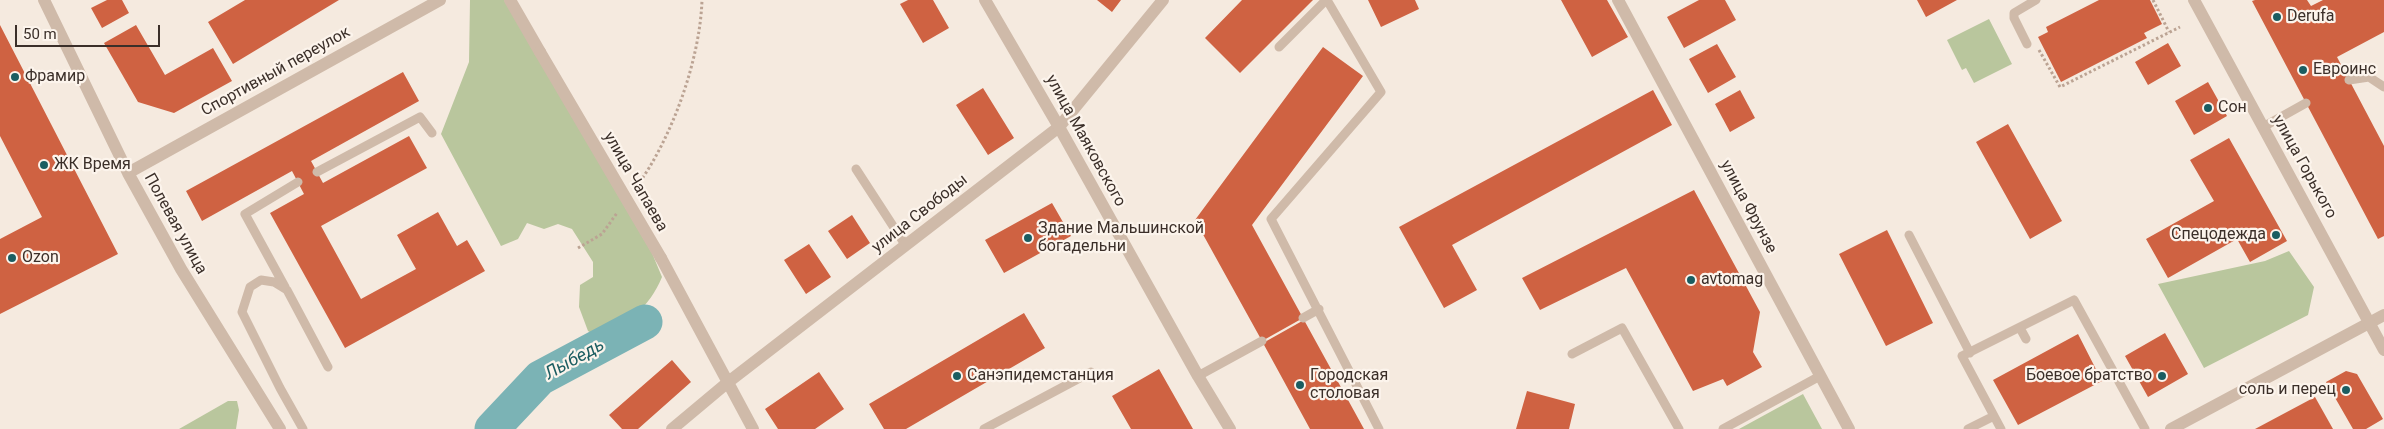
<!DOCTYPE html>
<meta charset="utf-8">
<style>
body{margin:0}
#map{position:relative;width:2384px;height:429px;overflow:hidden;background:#f5eadf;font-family:Roboto,sans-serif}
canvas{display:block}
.scale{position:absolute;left:15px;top:25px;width:145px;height:22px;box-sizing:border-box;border:2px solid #3b2f29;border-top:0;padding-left:6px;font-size:15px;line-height:18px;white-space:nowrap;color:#3b2f29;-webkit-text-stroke:4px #fcf4ec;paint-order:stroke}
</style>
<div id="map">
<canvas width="2384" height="429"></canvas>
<div class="scale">50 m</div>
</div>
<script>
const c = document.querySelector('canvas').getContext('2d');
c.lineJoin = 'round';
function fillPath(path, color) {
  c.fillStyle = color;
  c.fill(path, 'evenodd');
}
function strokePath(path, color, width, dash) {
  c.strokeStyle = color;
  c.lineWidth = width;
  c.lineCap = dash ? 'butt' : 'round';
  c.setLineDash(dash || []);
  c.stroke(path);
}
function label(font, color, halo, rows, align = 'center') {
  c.font = font + ' Roboto,sans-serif';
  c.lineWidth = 4.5;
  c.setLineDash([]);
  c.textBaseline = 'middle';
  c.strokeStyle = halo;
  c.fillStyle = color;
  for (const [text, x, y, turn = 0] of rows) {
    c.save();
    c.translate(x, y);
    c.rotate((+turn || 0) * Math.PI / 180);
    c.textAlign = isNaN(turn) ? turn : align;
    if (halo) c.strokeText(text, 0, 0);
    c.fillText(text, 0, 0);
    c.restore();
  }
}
fillPath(new Path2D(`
 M470,0H504L652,253L662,277C649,308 628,324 598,337L588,331L579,307L580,285L593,277V262L572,229L558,224L544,229L527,223L518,239L501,246L441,134L469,62Z
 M1989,19L2012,64L1974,83L1966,68L1962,70L1947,40Z
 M2289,251L2314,287L2308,315L2204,368L2158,284L2265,261Z
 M1803,394L1822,429H1739Z
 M228,401H237L239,410L236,429H179Z`), '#b9c69d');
strokePath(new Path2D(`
 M492,429L540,378L645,322`), '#7bb3b5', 35);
fillPath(new Path2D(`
 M107,0H122L129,13L102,28L91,8Z
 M245,0H339L233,64L208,22Z
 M908,0H933L949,28L923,43L900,4Z
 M1097,0H1121L1112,12Z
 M1242,0H1313L1240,73L1205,38Z
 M1368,0H1415L1419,9L1381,27Z
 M1561,0H1607L1628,37L1592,57Z
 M1699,0H1725L1736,20L1684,48L1667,17Z
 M1917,0H1957L1926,17Z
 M2099,0H2150L2162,24L2144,33L2147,38L2061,82L2038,37L2048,32L2046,27Z
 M2255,0H2307L2311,6L2323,0H2384V32L2337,57L2384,146V236L2378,239L2252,1Z
 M0,25L118,254L0,314V239L42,217L0,136Z
 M136,25L165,75L213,48L232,81L174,113L138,102L104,43Z
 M2168,43L2181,66L2148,85L2135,62Z
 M1717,44L1736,77L1708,93L1689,59Z
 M1323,47L1363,76L1252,225L1303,318L1262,341L1195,220Z
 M403,72L419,101L311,161L323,183L409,136L427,168L321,226L361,299L416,269L397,235L438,212L457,246L467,240L485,271L345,348L270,213L304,194L292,171L202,221L186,191Z
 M2208,82L2227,116L2194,135L2175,101Z
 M983,88L1014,138L988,155L956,105Z
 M1653,90L1672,125L1452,245L1477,290L1444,308L1399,227Z
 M1740,90L1755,118L1730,132L1715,104Z
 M2008,124L2062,221L2030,239L1976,142Z
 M2229,138L2287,241L2250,262L2237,239L2168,278L2146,239L2214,201L2190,160Z
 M1694,190L1760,312L1753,352L1762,367L1727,386L1723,379L1693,391L1626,268L1540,310L1522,278Z
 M1052,203L1071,236L1004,273L985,240Z
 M852,215L870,243L847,259L828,231Z
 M1887,230L1933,323L1886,346L1839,254Z
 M809,244L831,277L806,294L784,260Z
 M1024,313L1045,348L906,429H884L869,404Z
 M1304,320L1364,429H1310L1263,343Z
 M2165,333L2188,374L2148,397L2125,356Z
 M2078,334L2102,381L2018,425L1993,380Z
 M672,360L691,382L638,429H622L609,415Z
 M1159,369L1193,429H1131L1112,396Z
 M2346,371L2357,374L2383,419L2366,429H2353L2326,382Z
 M819,372L844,409L815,429H778L765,409Z
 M1527,391L1575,404L1569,429H1516Z
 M2315,397L2333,429H2255Z`), '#cf6242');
strokePath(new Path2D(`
 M2153,0L2169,32
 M2039,50L2060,87L2180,27
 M637,186C672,138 700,60 702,0
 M578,248L602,234L617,213`), '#bba393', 3, [2.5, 2.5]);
strokePath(new Path2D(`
 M1327,0L1381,92L1271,219L1379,429
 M2027,44L2014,18V13L2036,0
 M1279,47L1326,0
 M2349,80L2369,77L2384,87
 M2263,127L2306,103
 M856,169L906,246
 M317,172L420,117L432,133
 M1909,235L1970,353
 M285,287L245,214L298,182
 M1303,318L1319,309
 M2020,328L2026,339
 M1572,354L1622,328L1679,429
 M1198,376L1262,341
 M303,429L280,388L242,312L250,287L261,280L274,282L287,290L328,367
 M984,429L1091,372
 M1723,429L1820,376
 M1968,429L1994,416
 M2001,429L1962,356L2074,300L2145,429`), '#cfbaa9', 9);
strokePath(new Path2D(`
 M44,0L128,173L181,269L280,429
 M510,0L540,52
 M1618,0L1849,429
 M128,173L440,0
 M661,258L753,429
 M672,429L727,383L1059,127
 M2171,429L2384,315`), '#cfbaa9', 12);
strokePath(new Path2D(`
 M985,0L1059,127L1198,376L1230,429
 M2194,0L2384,350
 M1059,127L1163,0`), '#cfbaa9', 12);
strokePath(new Path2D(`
 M540,52L661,258`), '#cfbaa9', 12);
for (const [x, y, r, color] of [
 [2277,17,5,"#1b5d61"],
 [2303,70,5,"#1b5d61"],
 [15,77,5,"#1b5d61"],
 [2208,108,5,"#1b5d61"],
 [44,165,5,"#1b5d61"],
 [2276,235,5,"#1b5d61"],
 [1028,238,5,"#1b5d61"],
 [12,258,5,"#1b5d61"],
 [1691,280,5,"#1b5d61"],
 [957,376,5,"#1b5d61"],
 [2162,376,5,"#1b5d61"],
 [1300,385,5,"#1b5d61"],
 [2346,390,5,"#1b5d61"]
]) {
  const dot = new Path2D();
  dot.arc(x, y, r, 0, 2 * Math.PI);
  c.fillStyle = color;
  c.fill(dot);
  strokePath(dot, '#fcf4ec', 2);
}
label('16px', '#3b2f29', '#fcf4ec', [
 ["Derufa",2287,17],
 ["Евроинс",2313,70],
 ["Фрамир",25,77],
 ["Сон",2218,108],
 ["ЖК Время",54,165],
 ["Здание Мальшинской",1038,229],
 ["богадельни",1038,247],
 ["Спецодежда",2266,235,"right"],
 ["Ozon",22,258],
 ["avtomag",1701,280],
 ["Санэпидемстанция",967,376],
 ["Городская",1310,376],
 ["столовая",1310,394],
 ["Боевое братство",2152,376,"right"],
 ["соль и перец",2336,390,"right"]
], 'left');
label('16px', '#3b2f29', '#fcf4ec', [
 ["Спортивный переулок",276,72,-29],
 ["улица Маяковского",1085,141,61],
 ["улица Горького",2304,167,61],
 ["улица Чапаева",635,182,60],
 ["улица Фрунзе",1748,207,62],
 ["улица Свободы",920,214,-38],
 ["Полевая улица",175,224,61]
]);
label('italic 18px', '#1b5d61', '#fcf4ec', [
 ["Лыбедь",575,360,-29]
]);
</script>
